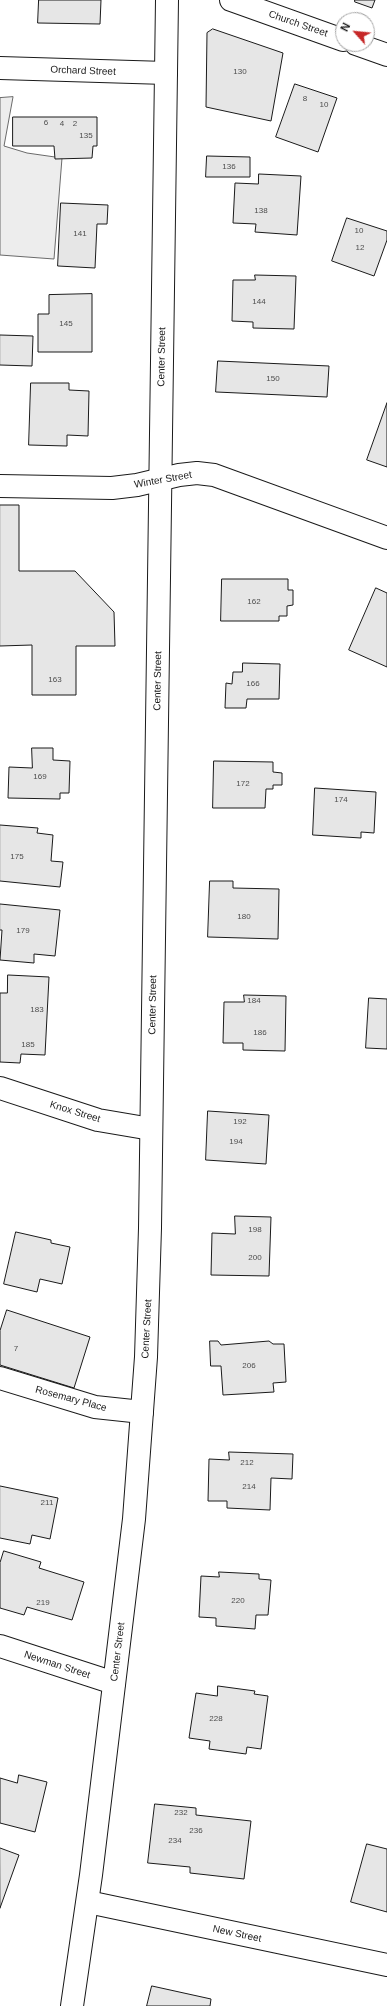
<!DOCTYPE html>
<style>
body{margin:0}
#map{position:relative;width:387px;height:2006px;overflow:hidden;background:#fff;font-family:Arial,sans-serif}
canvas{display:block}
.north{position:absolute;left:335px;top:12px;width:40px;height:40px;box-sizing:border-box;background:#fff;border:1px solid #a3a3a3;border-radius:50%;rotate:297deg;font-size:11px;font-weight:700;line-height:16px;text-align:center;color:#1a1a1a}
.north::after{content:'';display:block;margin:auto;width:14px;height:18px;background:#c62828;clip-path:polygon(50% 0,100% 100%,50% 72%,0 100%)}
</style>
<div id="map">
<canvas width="387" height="2006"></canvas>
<div class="north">N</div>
</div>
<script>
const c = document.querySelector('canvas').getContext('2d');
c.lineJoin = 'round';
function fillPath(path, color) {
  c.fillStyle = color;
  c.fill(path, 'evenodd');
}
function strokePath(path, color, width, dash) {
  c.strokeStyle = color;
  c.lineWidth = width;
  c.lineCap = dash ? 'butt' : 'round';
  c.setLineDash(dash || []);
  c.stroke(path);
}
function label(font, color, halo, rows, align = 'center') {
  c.font = font + ' Arial,sans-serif';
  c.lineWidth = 3;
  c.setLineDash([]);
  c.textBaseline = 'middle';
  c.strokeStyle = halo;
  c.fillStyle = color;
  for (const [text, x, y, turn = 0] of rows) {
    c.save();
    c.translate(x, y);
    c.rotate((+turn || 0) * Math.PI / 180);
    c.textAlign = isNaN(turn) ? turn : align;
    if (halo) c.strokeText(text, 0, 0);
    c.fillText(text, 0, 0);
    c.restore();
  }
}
const built = new Path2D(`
 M13,97L4,146L27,153L62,158L54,259L0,255V98Z`);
fillPath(built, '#ededed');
strokePath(built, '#6a6a6a', 1);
const building = new Path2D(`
 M39,0H101L100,24L38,23Z
 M355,0H375L372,8L355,2Z
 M213,29L283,53L271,121L206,107L207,33Z
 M295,84L337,98L318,152L276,137Z
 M13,117H97V146H93L92,158L55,159L54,146H13Z
 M207,156L250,157V177H206Z
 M259,174L301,176L297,235L255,232L256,224L233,223L235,183L258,184Z
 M61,203L108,205L107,224H97L95,268L58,266Z
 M347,218L387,231V240L374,276L332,261Z
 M255,275L296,276L294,329L253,328V322L232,321L233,280H255Z
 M92,294V352H38V314H49V295Z
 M0,335L33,336L32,366L0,365Z
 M218,361L329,366L327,397L216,392Z
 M31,383H69V390L89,391L88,436L67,435V446L29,445Z
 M387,403V467L367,460Z
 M0,505H19V571H75L114,612L115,646H76V695H32V645L0,646Z
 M222,579H288V590H293V605L287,606V616H279V621H221Z
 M376,588L387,593V667L349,650Z
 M243,663L280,664L279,699H247L246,708H225L226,683L232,684L233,672H242Z
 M32,748H53V760L70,761L69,793H60V799L8,798L9,767L32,768Z
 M214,761L273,762V772L282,773V785H273V789H266L265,808H213Z
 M315,788L376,792L374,833L361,832V838L313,835Z
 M0,825L38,828L37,833L53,835L51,861L63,862L60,887L0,881Z
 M210,881H233V888L279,889L278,939L208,937Z
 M0,904L60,910L55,956L34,954V963L0,960L2,930H0Z
 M8,975L49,977L45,1055L21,1054L20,1063L0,1062V993H7Z
 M244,995L286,996L285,1051L243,1050V1043H223L224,1002H244Z
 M369,998L387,999V1049L366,1048Z
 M208,1111L269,1115L266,1164L206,1160Z
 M235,1216L271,1217L269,1276L211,1275L212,1233L235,1234Z
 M16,1232L51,1240V1243L70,1247L62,1284L40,1279L37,1292L4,1284Z
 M7,1310L90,1337L74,1388L0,1365V1331Z
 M210,1341H218L221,1345L269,1341L273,1344H284L286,1382L273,1383L274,1392L223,1395L221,1366H211Z
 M229,1452L293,1454L292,1479L271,1478L270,1510L227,1508V1501H208L209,1459L229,1460Z
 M0,1486L58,1498L50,1539L32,1535L30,1544L0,1538Z
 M4,1551L41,1562L39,1568L84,1582L72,1620L27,1607L24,1615L0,1608V1563Z
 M219,1572L259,1574V1579L271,1580L268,1615H256L255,1629L216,1626V1618L199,1617L201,1576L219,1577Z
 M218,1686L255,1691L254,1694L268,1696L261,1749L247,1747L246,1754L209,1749L210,1741L189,1738L196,1693L217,1696Z
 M19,1775L47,1782L35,1832L0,1823V1778L17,1783Z
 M155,1804L196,1808V1815L251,1821L244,1879L190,1873V1867L148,1863Z
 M367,1844L387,1849V1912L351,1902Z
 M0,1848L19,1855L0,1908Z
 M152,1986L211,1999L210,2006H147Z`);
fillPath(building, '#e6e6e6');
strokePath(building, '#1a1a1a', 1);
const minor = new Path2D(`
 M231,0L343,40
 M356,44L387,55
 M0,68L166,73
 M0,486L112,488L137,485L179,475L197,473L214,475L387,538
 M0,1088L98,1120L151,1129
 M0,1378L95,1407L142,1412
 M0,1646L114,1683
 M88,1902L387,1965`);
const major = new Path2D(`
 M72,2006L91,1875L134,1519L146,1357L150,1228L167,0`);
strokePath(minor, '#1a1a1a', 24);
strokePath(major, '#1a1a1a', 24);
strokePath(minor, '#fff', 22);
strokePath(major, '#fff', 22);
label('8px', '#4d4d4d', null, [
 ["130",240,72],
 ["8",305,99],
 ["10",324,105],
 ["6",46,123],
 ["4",62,124],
 ["2",75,124],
 ["135",86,136],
 ["136",229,167],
 ["138",261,211],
 ["10",359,231],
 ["141",80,234],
 ["12",360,248],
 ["144",259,302],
 ["145",66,324],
 ["150",273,379],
 ["162",254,602],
 ["163",55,680],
 ["166",253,684],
 ["169",40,777],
 ["172",243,784],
 ["174",341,800],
 ["175",17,857],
 ["180",244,917],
 ["179",23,931],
 ["184",254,1001],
 ["183",37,1010],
 ["186",260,1033],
 ["185",28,1045],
 ["192",240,1122],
 ["194",236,1142],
 ["198",255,1230],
 ["200",255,1258],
 ["7",16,1349],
 ["206",249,1366],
 ["212",247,1463],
 ["214",249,1487],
 ["211",47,1503],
 ["220",238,1601],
 ["219",43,1603],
 ["228",216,1719],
 ["232",181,1813],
 ["236",196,1831],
 ["234",175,1841]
]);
label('10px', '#1a1a1a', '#fff', [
 ["Church Street",298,24,19],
 ["Orchard Street",83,71,2],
 ["Center Street",162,357,-89],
 ["Winter Street",163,480,-10],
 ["Center Street",158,681,-89],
 ["Center Street",153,1005,-89],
 ["Knox Street",75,1112,17],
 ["Center Street",147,1329,-87],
 ["Rosemary Place",71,1399,15],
 ["Center Street",118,1652,-83],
 ["Newman Street",57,1665,18],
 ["New Street",237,1934,12]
]);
</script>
